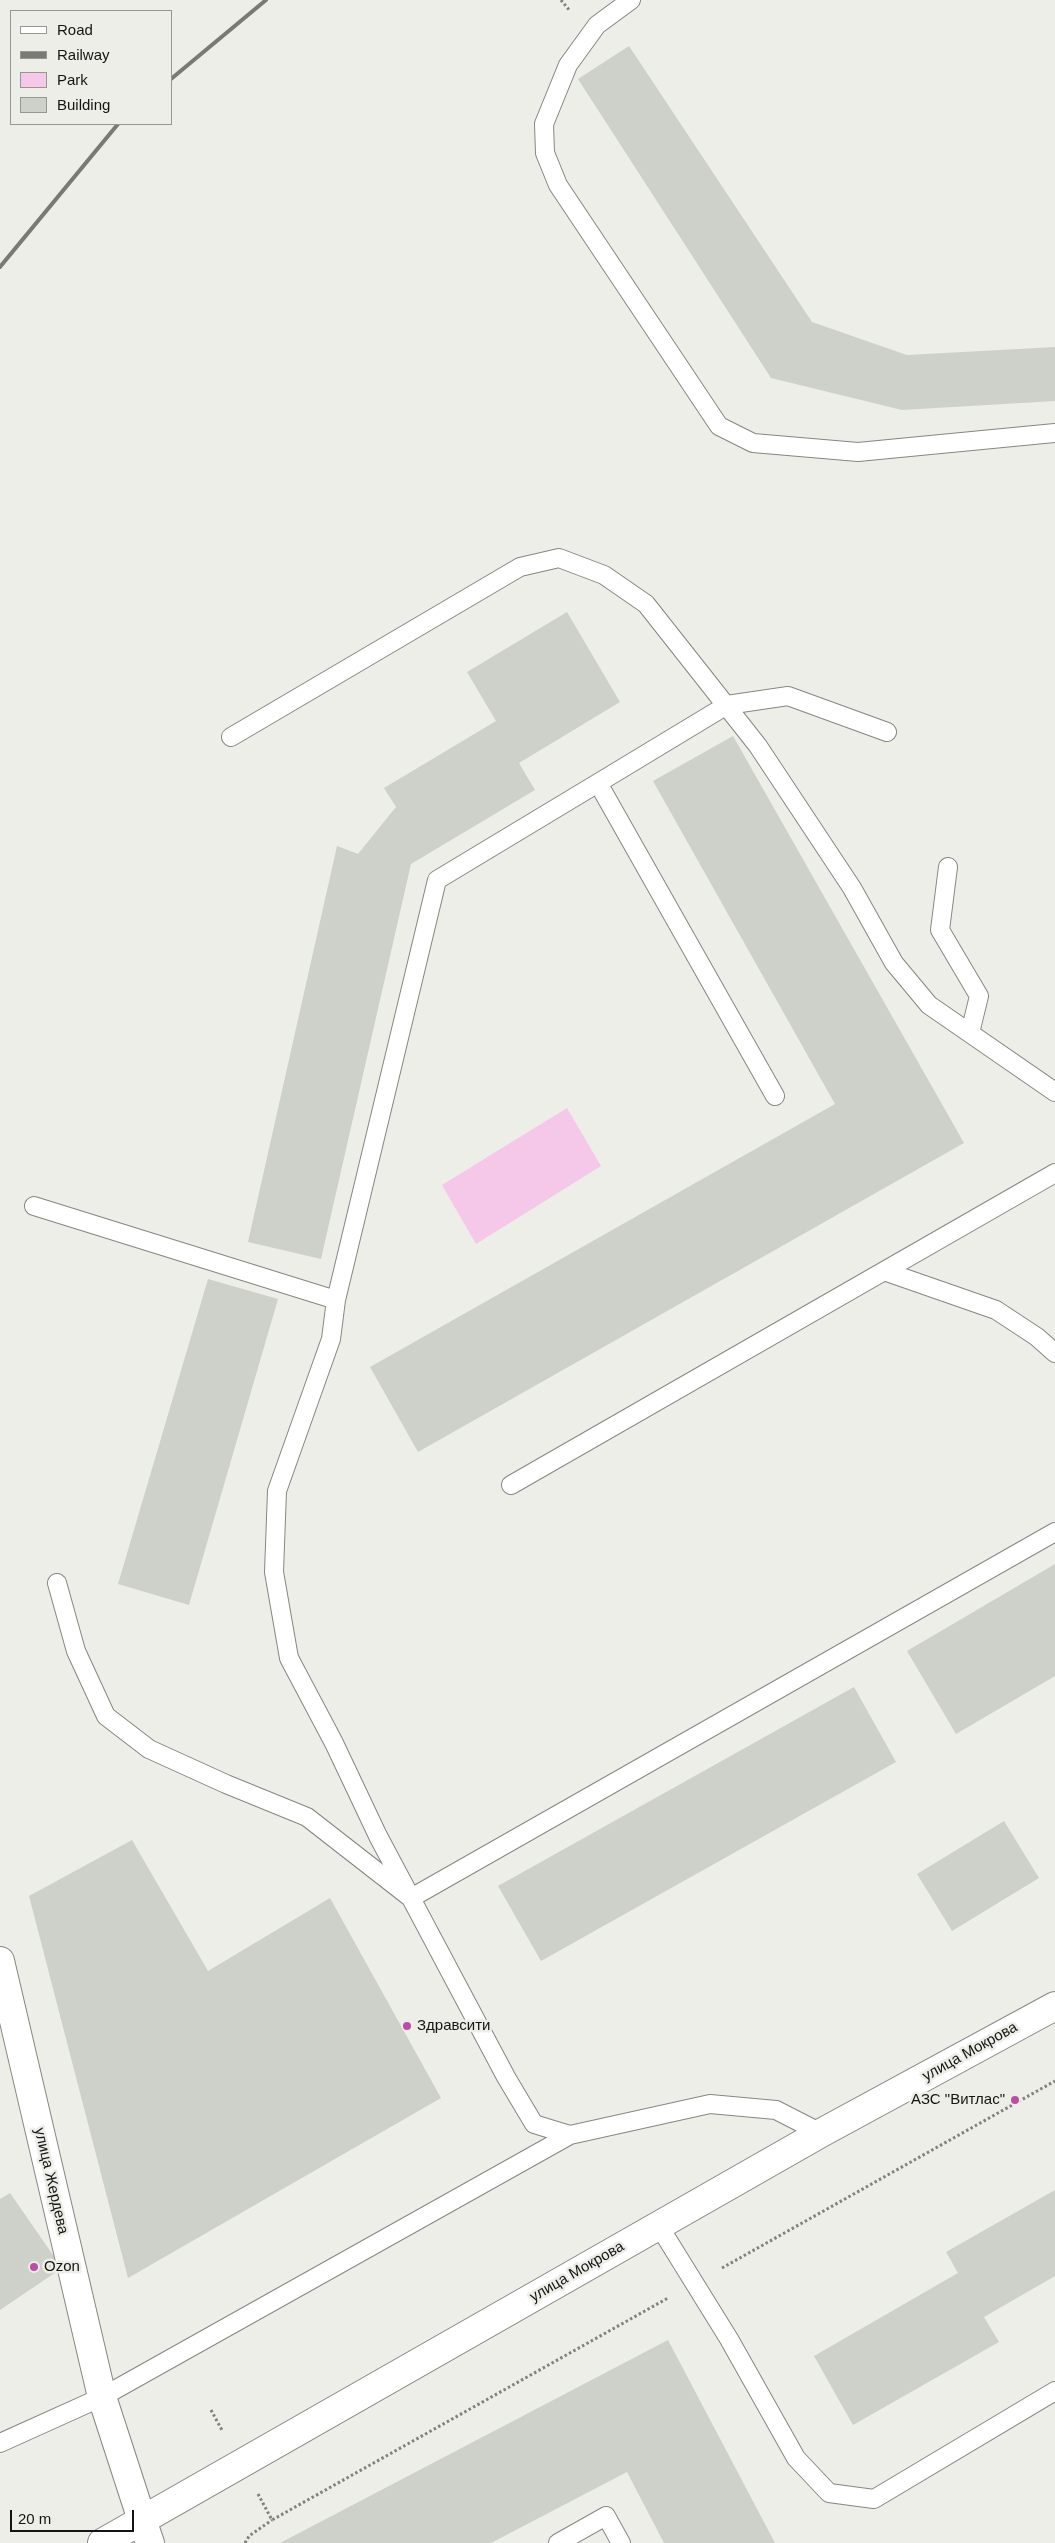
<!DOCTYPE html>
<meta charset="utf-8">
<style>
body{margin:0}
#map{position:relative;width:1055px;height:2543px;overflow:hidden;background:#eceee7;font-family:Helvetica,sans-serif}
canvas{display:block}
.legend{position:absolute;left:10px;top:10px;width:162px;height:115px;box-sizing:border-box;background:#eceee7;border:1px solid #969792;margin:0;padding:6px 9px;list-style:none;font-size:15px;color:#141513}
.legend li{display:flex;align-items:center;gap:10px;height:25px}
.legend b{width:25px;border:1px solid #969792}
.scale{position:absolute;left:10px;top:2510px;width:124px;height:22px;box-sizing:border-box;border:2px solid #141513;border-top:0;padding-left:6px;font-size:15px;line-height:18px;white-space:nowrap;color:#141513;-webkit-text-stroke:4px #eceee7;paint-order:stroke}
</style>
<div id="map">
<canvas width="1055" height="2543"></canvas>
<ul class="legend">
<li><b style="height:6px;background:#fff"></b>Road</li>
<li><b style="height:6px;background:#797a76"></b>Railway</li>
<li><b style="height:14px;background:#f5c7e9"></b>Park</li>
<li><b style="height:14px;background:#ced1c9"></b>Building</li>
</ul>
<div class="scale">20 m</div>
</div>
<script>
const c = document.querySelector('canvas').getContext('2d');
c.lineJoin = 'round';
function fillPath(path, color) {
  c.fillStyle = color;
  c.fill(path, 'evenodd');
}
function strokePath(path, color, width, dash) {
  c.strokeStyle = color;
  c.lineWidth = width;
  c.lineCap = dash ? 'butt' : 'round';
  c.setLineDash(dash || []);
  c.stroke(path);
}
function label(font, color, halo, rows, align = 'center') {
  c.font = font + ' Helvetica,sans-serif';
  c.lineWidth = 5;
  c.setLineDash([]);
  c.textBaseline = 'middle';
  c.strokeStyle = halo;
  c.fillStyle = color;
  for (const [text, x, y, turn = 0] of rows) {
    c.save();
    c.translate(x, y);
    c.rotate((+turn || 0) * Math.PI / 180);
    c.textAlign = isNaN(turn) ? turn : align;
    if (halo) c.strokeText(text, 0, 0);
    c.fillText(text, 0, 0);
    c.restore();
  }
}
fillPath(new Path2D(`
 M567,1108L601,1166L476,1244L442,1185Z`), '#f5c7e9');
fillPath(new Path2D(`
 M629,46L812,322L907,355L1055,347V401L902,410L771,378L578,79Z
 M567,612L620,702L519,763L535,790L411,864L321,1259L248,1242L337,846L358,854L396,807L384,788L496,721L467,672Z
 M733,736L964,1143L418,1452L370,1367L835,1104L653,781Z
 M208,1279L278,1299L189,1605L118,1584Z
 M1055,1564V1676L956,1734L907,1651Z
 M854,1687L896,1762L541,1961L498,1886Z
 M1004,1821L1039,1878L952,1931L917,1874Z
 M132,1840L208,1971L330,1898L441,2098L128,2278L29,1896Z
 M1055,2190V2276L984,2317L999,2342L853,2425L814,2356L958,2273L946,2252Z
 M10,2193L62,2268L0,2310V2199Z
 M668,2340L775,2543H664L627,2472L491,2543H280Z`), '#ced1c9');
const lane = new Path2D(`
 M631,0L597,25L568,65L544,124L545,153L558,185L719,426L753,443L858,452L1055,433
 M231,737L520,567L559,558L604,575L646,604L758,746L852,888L894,963L929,1005L1055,1092
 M598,783L727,705L788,696L887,732
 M948,867L940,930L979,996L970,1033
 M775,1096L598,783L437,880L336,1300L331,1339L277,1491L274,1572L289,1658L334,1743L378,1836L506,2077L534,2124L570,2135L710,2104L776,2110L821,2133
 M34,1206L336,1300
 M884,1271L996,1310L1037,1337L1055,1353
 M511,1485L1055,1173
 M57,1583L76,1651L106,1716L149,1749L226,1784L307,1817L411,1898L1055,1532
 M659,2226L729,2339L796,2458L829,2493L874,2499L1055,2391
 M0,2443L102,2397L570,2135
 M558,2543L606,2516L621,2543`);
const street = new Path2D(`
 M0,1961L102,2397L142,2520`);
const secondary = new Path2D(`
 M142,2520L150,2543
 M102,2543L821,2133L1055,2006`);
strokePath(lane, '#868781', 20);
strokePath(street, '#868781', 30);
strokePath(secondary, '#868781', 30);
strokePath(new Path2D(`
 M561,0L570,11
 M722,2268L1055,2081
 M211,2410L223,2432
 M258,2494L272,2520L668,2298
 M245,2543L249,2536L272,2520`), '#81827e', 3, [2.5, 2.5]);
strokePath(lane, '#fff', 18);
strokePath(street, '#fff', 28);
strokePath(secondary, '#fff', 28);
strokePath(new Path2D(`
 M171,79L266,0
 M0,267L118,124`), '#797a76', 4);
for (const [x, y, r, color] of [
 [407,2026,5,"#bd4ca7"],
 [1015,2100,5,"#bd4ca7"],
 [34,2267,5,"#bd4ca7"]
]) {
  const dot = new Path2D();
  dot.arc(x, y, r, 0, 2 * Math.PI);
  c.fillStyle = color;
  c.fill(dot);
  strokePath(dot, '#eceee7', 2);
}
label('15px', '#141513', '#eceee7', [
 ["Здравсити",417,2026],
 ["АЗС \"Витлас\"",1005,2100,"right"],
 ["Ozon",44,2267]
], 'left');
label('15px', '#141513', '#eceee7', [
 ["улица Мокрова",970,2052,-29],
 ["улица Жердева",51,2181,77],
 ["улица Мокрова",577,2272,-30]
]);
</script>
